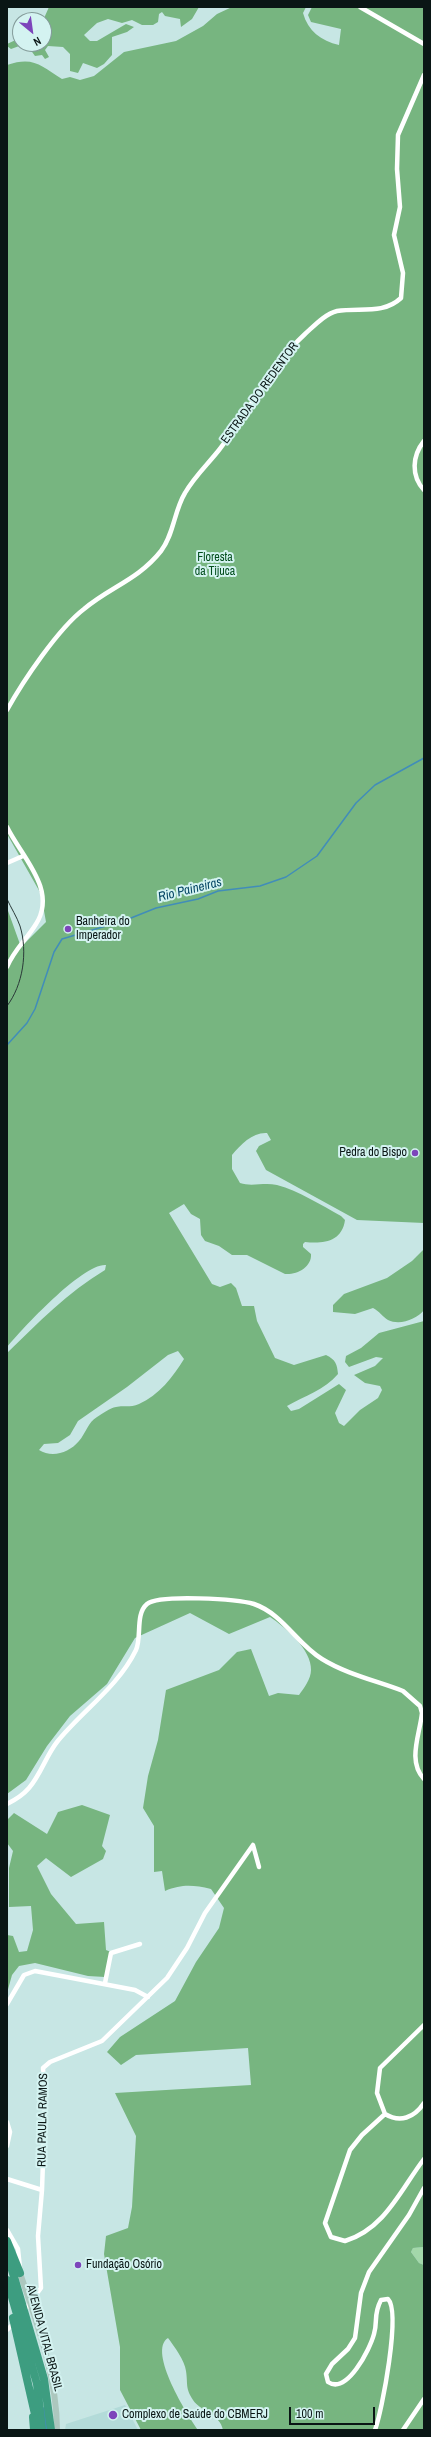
<!DOCTYPE html>
<meta charset="utf-8">
<style>
body{margin:0}
#map{position:relative;width:431px;height:2437px;overflow:hidden;background:#c7e6e4;font-family:"Archivo Narrow",sans-serif}
canvas{display:block}
.frame{position:absolute;inset:0;border:8px solid #0a1615;pointer-events:none}
.north{position:absolute;left:12px;top:12px;width:40px;height:40px;box-sizing:border-box;background:#d4f3f1;border:1px solid #839b99;border-radius:50%;rotate:151deg;font-size:11px;font-weight:700;line-height:16px;text-align:center;color:#0a1615}
.north::after{content:'';display:block;margin:auto;width:14px;height:18px;background:#7d45bb;clip-path:polygon(50% 0,100% 100%,50% 72%,0 100%)}
.scale{position:absolute;left:289px;top:2407px;width:86px;height:18px;box-sizing:border-box;border:2px solid #0a1615;border-top:0;padding-left:5px;font-size:12px;line-height:14px;white-space:nowrap;color:#0a1615;-webkit-text-stroke:3px #d4f3f1;paint-order:stroke}
</style>
<div id="map">
<canvas width="431" height="2437"></canvas>
<div class="frame"></div>
<div class="north">N</div>
<div class="scale">100 m</div>
</div>
<script>
const c = document.querySelector('canvas').getContext('2d');
c.lineJoin = 'round';
function fillPath(path, color) {
  c.fillStyle = color;
  c.fill(path, 'evenodd');
}
function strokePath(path, color, width, dash) {
  c.strokeStyle = color;
  c.lineWidth = width;
  c.lineCap = dash ? 'butt' : 'round';
  c.setLineDash(dash || []);
  c.stroke(path);
}
function label(font, color, halo, rows, align = 'center') {
  c.font = font + ' "Archivo Narrow",sans-serif';
  c.lineWidth = 4;
  c.setLineDash([]);
  c.textBaseline = 'middle';
  c.strokeStyle = halo;
  c.fillStyle = color;
  for (const [text, x, y, turn = 0] of rows) {
    c.save();
    c.translate(x, y);
    c.rotate((+turn || 0) * Math.PI / 180);
    c.textAlign = isNaN(turn) ? turn : align;
    if (halo) c.strokeText(text, 0, 0);
    c.fillText(text, 0, 0);
    c.restore();
  }
}
fillPath(new Path2D(`
 M125,2405L138,2430H65L66,2424Z`), '#b3dbd9');
fillPath(new Path2D(`
 M424,2247V2265L419,2263L411,2252L413,2248Z`), '#a3d8aa');
fillPath(new Path2D(`
 M49,7H199L192,19L181,27L180,19L165,16L162,12L159,14L158,22L153,25H142L132,20L122,23L108,19L97,23L84,35L90,41H97L126,24L134,27L127,32L112,37V55L104,64L97,68L83,63L78,73L70,71V54L63,47L48,46L45,50L49,57L45,59L42,55L35,56L27,45H22L11,49L7,46V44L20,38V44H44L45,16Z
 M232,7H306L303,13C308,31 321,41 339,45L341,29L311,22L308,15L312,7H424V1223L357,1220L266,1170L256,1151L259,1146L271,1140L267,1133C253,1132 241,1144 232,1155V1169L240,1183C252,1187 264,1182 277,1185C299,1191 321,1205 341,1216L345,1220C342,1242 323,1244 305,1242L303,1244V1247L311,1254C312,1267 297,1275 285,1274L247,1255H232L219,1246L205,1241L201,1235L200,1219L191,1214L184,1204L169,1213L212,1284L220,1287L231,1283L236,1288L242,1306H254L257,1321L275,1358L294,1365L326,1355C336,1360 337,1364 338,1374C325,1390 304,1396 287,1406L291,1411L299,1409L339,1384L346,1390L335,1413L339,1423L344,1426L360,1410L378,1398L382,1390L380,1386L365,1383L354,1375L375,1366L383,1358L376,1357L349,1367L345,1362L346,1356L361,1348L379,1333L424,1321V2247L413,2248L411,2252L419,2263L424,2265V2430H223C220,2414 201,2412 193,2400C185,2388 188,2384 186,2371C185,2361 174,2346 168,2338C147,2351 188,2416 198,2430H141L120,2390V2347L104,2254L106,2236L128,2228L132,2207L136,2136L115,2093L251,2085L248,2048L136,2055L121,2065L107,2052L120,2037L175,2001L196,1962L219,1928L224,1908L211,1889C193,1885 182,1884 165,1891L162,1871L154,1872V1826L143,1808L148,1776L158,1740L166,1690L219,1670L237,1652L251,1649L269,1696L278,1693L299,1695C304,1688 311,1679 311,1670C312,1650 285,1627 270,1617L229,1634L190,1613L135,1638L107,1684L70,1716L47,1746L26,1780L7,1794V1353C38,1323 68,1292 105,1270L106,1265C83,1263 23,1328 7,1347V908L21,947L46,922L41,894L7,834V65C34,56 41,66 62,79L70,77L80,80L94,76L124,52L176,41L203,26L217,14ZM178,1351L184,1359C173,1377 159,1395 139,1404C130,1408 122,1405 116,1407C110,1408 102,1414 97,1417C88,1422 86,1433 79,1441C69,1453 52,1458 39,1450L44,1444L58,1443L70,1435L78,1421L127,1387L168,1355Z
 M424,1249V1310C417,1319 400,1326 388,1320C383,1317 379,1311 373,1308L355,1314L333,1312V1305L344,1294L387,1278L412,1261Z
 M82,1805L110,1815L102,1846L106,1851L103,1859L71,1877L46,1858L37,1866L51,1894L76,1924L104,1922L106,1950L111,1952L105,1977L88,1976L35,1963L19,1966L12,1975L7,1993V1935L13,1936L19,1952L27,1951L33,1930L31,1906L9,1907V1868L13,1851L7,1843V1820L14,1813L47,1834L58,1812Z`), '#77b580');
strokePath(new Path2D(`
 M7,1045L27,1023L35,1009L54,952L62,939L126,920L156,908L198,899L218,891L260,886L286,877L317,856L356,803L375,785L424,758`), '#418db9', 1.5);
strokePath(new Path2D(`
 M45,2412L46,2430`), '#418db9', 10);
strokePath(new Path2D(`
 M360,7L424,44
 M424,441C412,456 411,476 424,490
 M7,710C23,681 58,629 84,609C110,587 138,580 161,551C174,534 174,511 185,493C194,477 208,464 219,450C248,413 270,366 305,334C314,326 325,314 337,311C359,307 383,315 401,298L403,273L394,235L400,207L397,169L398,135L424,75
 M7,827C21,856 58,890 36,924C27,939 14,950 7,967
 M7,863L23,856
 M7,1804C15,1800 23,1795 29,1788C41,1774 46,1756 57,1742C82,1711 118,1687 136,1650C142,1637 135,1614 147,1604C159,1594 238,1599 254,1604C283,1614 297,1644 322,1659C346,1674 377,1681 403,1691L420,1706L422,1713C420,1734 407,1761 424,1779
 M105,1983L111,1953L140,1944
 M7,2004L24,1975L35,1971L135,1990L148,1997
 M424,2103C414,2118 400,2123 385,2114L362,2135L350,2150L325,2223L331,2237L345,2241C385,2229 401,2189 424,2159
 M385,2114L377,2093L380,2068L424,2025
 M7,2122L10,2132L7,2146
 M7,2179L42,2190
 M7,2230L18,2249L20,2268
 M24,2311L41,2288L38,2236L42,2190L45,2104L43,2068L50,2062L102,2041L167,1978L187,1948L205,1913L253,1845L259,1867
 M7,2330L14,2323
 M375,2430C382,2411 401,2312 388,2299L381,2300C373,2315 378,2321 374,2334C370,2349 347,2395 328,2382L326,2374L332,2364L348,2349L355,2338L361,2293L369,2272L409,2215L424,2188
 M403,2430L424,2399`), '#fff', 4.5);
strokePath(new Path2D(`
 M20,2273C37,2323 57,2377 57,2430`), '#acc7be', 6);
strokePath(new Path2D(`
 M7,2241L20,2273
 M7,2253L44,2379L51,2430
 M7,2280L37,2384L42,2430
 M13,2318L37,2423
 M33,2417L34,2430`), '#3d9d80', 8);
strokePath(new Path2D(`
 M7,899C11,908 17,917 20,926C28,952 23,985 7,1006`), '#2a3938', 1);
for (const [x, y, r, color] of [
 [68,929,4,"#7d45bb"],
 [415,1153,4,"#7d45bb"],
 [78,2265,4,"#7d45bb"],
 [113,2415,5,"#7d45bb"]
]) {
  const dot = new Path2D();
  dot.arc(x, y, r, 0, 2 * Math.PI);
  c.fillStyle = color;
  c.fill(dot);
  strokePath(dot, '#d4f3f1', 1.5);
}
label('12px', '#0a1615', '#d4f3f1', [
 ["ESTRADA DO REDENTOR",260,393,-54],
 ["RUA PAULA RAMOS",43,2120,-89],
 ["AVENIDA VITAL BRASIL",44,2338,75]
]);
label('12px', '#024d1c', '#d4f3f1', [
 ["Floresta",215,558],
 ["da Tijuca",215,572]
]);
label('12px', '#0a1615', '#d4f3f1', [
 ["Banheira do",76,922],
 ["Imperador",76,936],
 ["Pedra do Bispo",407,1153,"right"],
 ["Fundação Osório",86,2265],
 ["Complexo de Saúde do CBMERJ",122,2415]
], 'left');
label('italic 13px', '#054664', '#d4f3f1', [
 ["Rio Paineiras",190,890,-14]
]);
</script>
